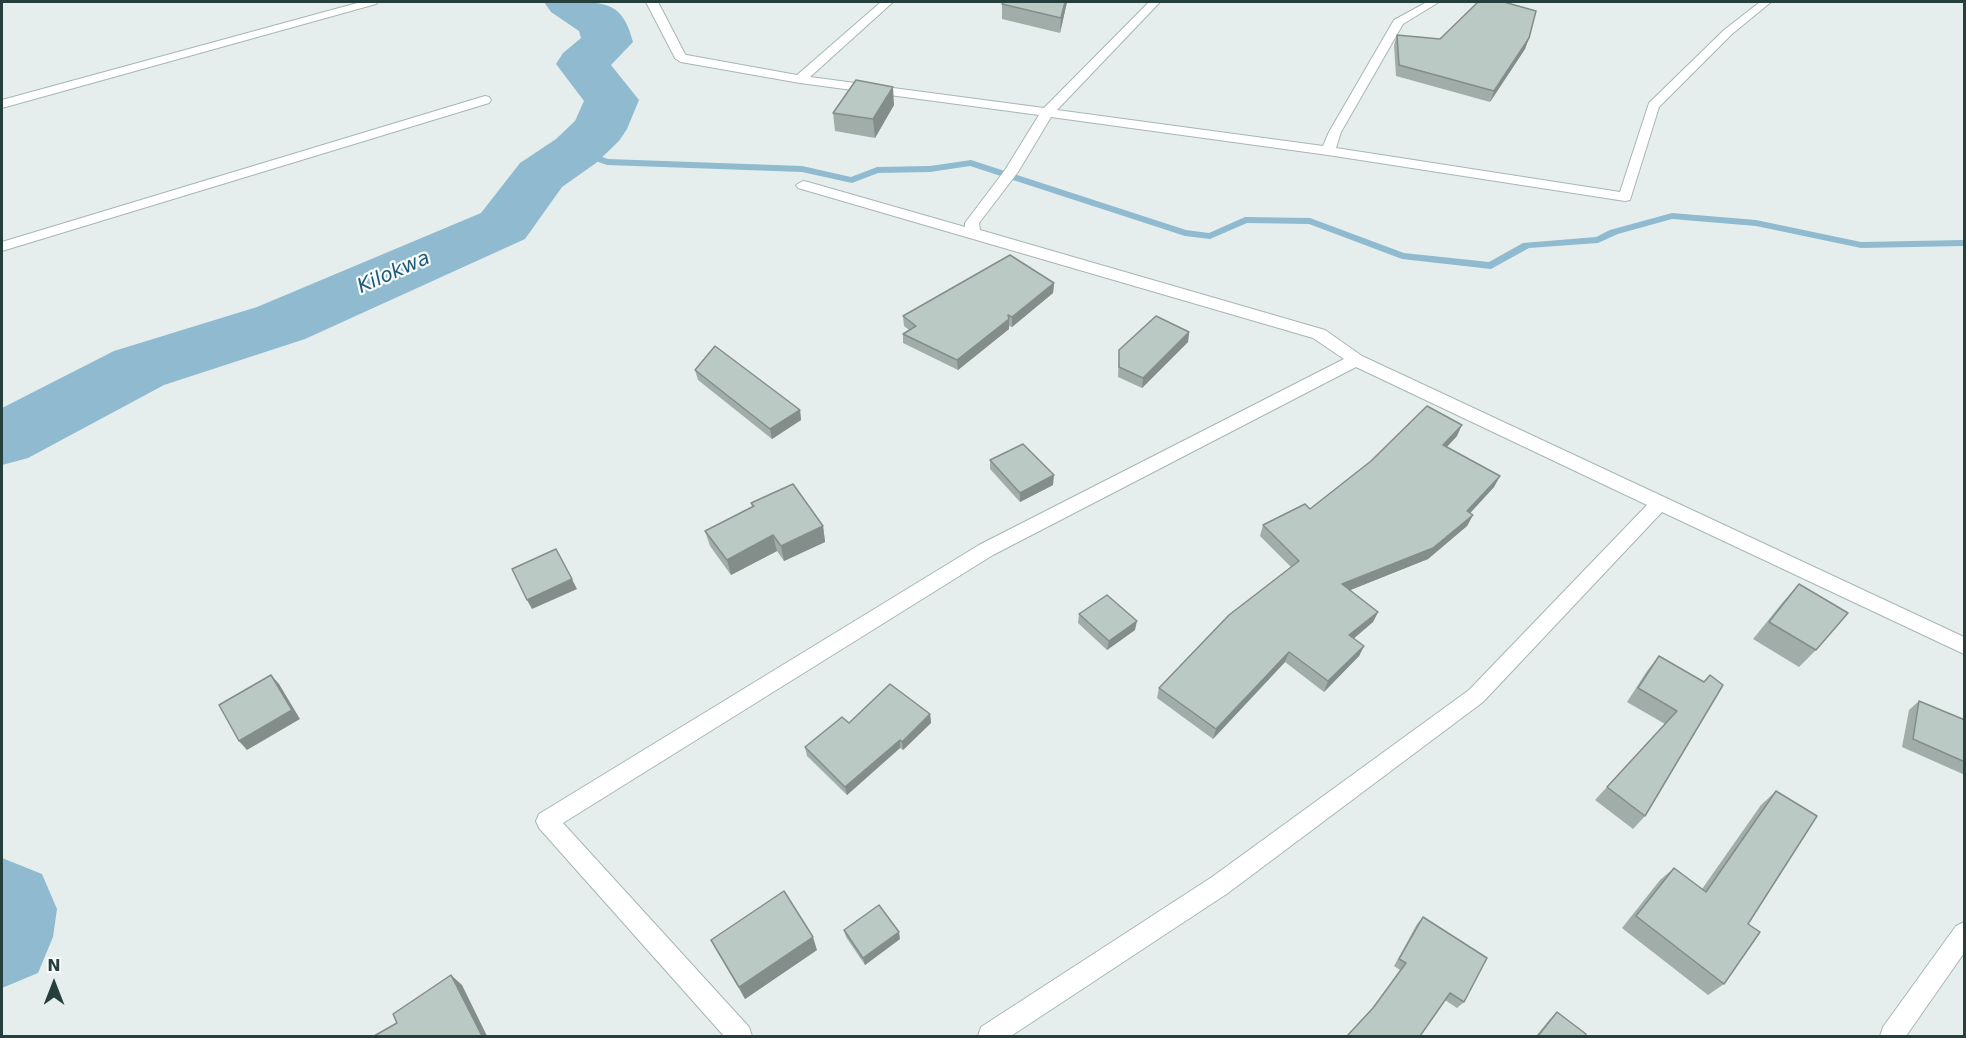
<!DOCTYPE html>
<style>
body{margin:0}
#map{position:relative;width:1966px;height:1038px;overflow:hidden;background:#e5eeec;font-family:"DejaVu Sans",sans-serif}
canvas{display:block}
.frame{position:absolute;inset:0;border:3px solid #253f3d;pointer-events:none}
.north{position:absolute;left:24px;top:954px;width:60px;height:60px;-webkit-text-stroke:4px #f6faf9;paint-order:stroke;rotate:0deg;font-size:16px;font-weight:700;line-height:24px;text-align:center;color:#253f3d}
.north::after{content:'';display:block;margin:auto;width:21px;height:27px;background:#253f3d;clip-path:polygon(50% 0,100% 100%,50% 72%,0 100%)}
</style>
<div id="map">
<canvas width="1966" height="1038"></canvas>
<div class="frame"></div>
<div class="north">N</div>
</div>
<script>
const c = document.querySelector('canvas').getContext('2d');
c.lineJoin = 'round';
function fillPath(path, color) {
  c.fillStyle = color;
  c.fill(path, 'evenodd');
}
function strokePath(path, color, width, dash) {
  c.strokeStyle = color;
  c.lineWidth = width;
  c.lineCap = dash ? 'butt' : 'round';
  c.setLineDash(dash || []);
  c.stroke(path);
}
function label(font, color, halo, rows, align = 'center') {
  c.font = font + ' "DejaVu Sans",sans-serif';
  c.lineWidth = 4.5;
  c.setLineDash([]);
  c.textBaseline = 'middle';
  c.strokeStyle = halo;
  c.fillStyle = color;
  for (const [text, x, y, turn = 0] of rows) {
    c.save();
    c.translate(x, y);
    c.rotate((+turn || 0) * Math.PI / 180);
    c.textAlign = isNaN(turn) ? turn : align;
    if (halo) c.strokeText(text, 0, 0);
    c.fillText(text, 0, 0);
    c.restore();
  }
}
fillPath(new Path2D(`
 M576,148L608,159L802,166L851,177L877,167L930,166L971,160L1186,230L1209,233L1245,217L1310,218L1404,253L1489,262L1523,243L1596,237L1610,230L1672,213L1756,220L1861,242L1964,240V246L1861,248L1756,226L1672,219L1618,234L1598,243L1529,248L1491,269L1402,259L1309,224L1247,223L1210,239L1185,236L970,166L930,172L878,173L852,183L802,172L607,165L572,153V149Z`), '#90bad0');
fillPath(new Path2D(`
 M544,2C554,1 566,2 577,2C612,2 624,8 633,42L611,65L639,100L627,129L619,141L596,163L562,187L525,239L305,339L164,385L28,458L2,465V408L114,351L257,307L481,213L520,163L556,139L575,121L584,101L556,64L563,53L581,38L579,31L551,12Z
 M2,858L42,874L57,909L53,937L38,973L2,988Z`), '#90bad0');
const service = new Path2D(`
 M646,2H658L687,58L685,61L681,62L675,58Z`);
const minor = new Path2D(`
 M361,2H378L376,4L2,108V100Z
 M881,2H893L810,77L1044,108L1149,2H1160L1057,110L1323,146L1329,132L1394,20L1427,2H1439L1403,24L1341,132L1336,148L1620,192L1649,103L1724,30L1760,2H1771L1732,34L1659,107L1630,200L1625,201L1328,155L1051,117L1018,172L979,223L980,230L1325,330L1362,356L1964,637V654L1662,512L1483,702L1228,893L1011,1036H978L981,1027L1212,877L1469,690L1647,505L1356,367L993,555L563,823L749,1027L752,1036H724L539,828L536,821L539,814L979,545L1344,359L1313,338L798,188L796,185L803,181L808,182L965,227V223L1005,170L1039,115L800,83L681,62L675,58L681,54L797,75Z
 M485,96L489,97L491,100L489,103L2,251V242Z
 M1964,922V953L1906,1036H1880L1883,1027L1956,926Z`);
strokePath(service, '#a8b6b4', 2);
strokePath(minor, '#a8b6b4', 2);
fillPath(service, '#fff');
fillPath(minor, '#fff');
fillPath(new Path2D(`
 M1004,2H1067L1060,33L1002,19V4Z
 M1397,35L1440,39L1529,38L1525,49L1490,102L1396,76L1394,45Z
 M894,105L875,138L835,131L833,113Z
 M1054,283L1053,293L1012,327L1009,326V329L958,370L903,343V334L909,330L904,326L903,316Z
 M1189,332L1188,342L1142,388L1118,377L1119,350Z
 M695,370L800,410L801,420L772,439L698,380Z
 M1457,436L1447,447L1500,476L1494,487L1470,513L1473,515L1467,526L1428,559L1350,590L1378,612L1373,622L1354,638L1364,646L1359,656L1324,692L1285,662L1213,739L1157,698L1159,688L1291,567L1260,536L1263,525L1310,509Z
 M990,460L1053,485L1020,502L990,469Z
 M751,503L823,526L825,542L784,561L777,551L731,575L710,546L705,531L752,507Z
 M1799,584L1816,650L1799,667L1753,639L1783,602Z
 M1079,614L1135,630L1107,650L1078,623Z
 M1659,656L1704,682L1645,816L1633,829L1595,800L1665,724L1627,702L1647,671Z
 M1919,701L1965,720V775L1902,747L1909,710Z
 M930,714L931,723L903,750L900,748L847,795L807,756L805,747L849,723Z
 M1776,791L1748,924L1724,984L1708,995L1622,928L1660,880L1674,868L1702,889L1761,805Z
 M1423,917L1464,1002L1457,1008L1445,1000L1371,1011L1400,970L1394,966L1417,924Z
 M844,930L900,939L865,965L846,937Z
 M711,940L817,950L745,999L718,953Z
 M1557,1012L1585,1036H1536L1550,1019Z`), '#a1ada9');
fillPath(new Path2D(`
 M1065,2H1067L1060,33L1061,18Z
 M1529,38L1525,49L1490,102L1494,91Z
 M893,87L894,105L875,138L873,119Z
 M1054,283L1053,293L1012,327V317Z
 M1009,319V329L958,370L957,360Z
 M1189,332L1188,342L1142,388L1143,378Z
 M800,410L801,420L772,439L770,429Z
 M1462,425L1457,436L1438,456L1443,445Z
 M1054,475L1053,485L1020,502V493Z
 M1500,476L1494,487L1462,522L1467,511Z
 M1473,515L1467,526L1428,559L1338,595L1342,584Z
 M823,526L825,542L784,561L781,546Z
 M773,535L777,551L731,575L727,560Z
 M572,579L577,589L532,609L527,600Z
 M1378,612L1373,622L1345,646L1349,635Z
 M1137,621L1135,630L1107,650L1109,641Z
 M1364,646L1359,656L1324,692L1328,681Z
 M1289,652L1285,662L1213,739L1216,729Z
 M271,675L279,684L300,719L247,750L239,741Z
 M930,714L931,723L903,750L902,742Z
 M900,740V748L847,795L845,787Z
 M899,932L900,939L865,965L863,958Z
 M813,937L817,950L745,999L739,987Z
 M451,975L462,985L487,1036H482Z`), '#838d8a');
const building = new Path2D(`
 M1004,2H1065L1061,18L1002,4Z
 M1478,2H1504L1536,11L1529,38L1494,91L1399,65L1397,35L1440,39Z
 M856,80L893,87L873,119L833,113Z
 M1010,255L1054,283L1012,317L1008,315L1009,319L957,360L903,334L916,326L903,316Z
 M1156,316L1189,332L1143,378L1119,367V350Z
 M715,346L800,410L770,429L695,370Z
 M1427,406L1462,425L1443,445L1500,476L1467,511L1473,515L1433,548L1342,584L1378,612L1349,635L1364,646L1328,681L1289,652L1216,729L1159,688L1229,615L1299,561L1263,525L1305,504L1310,509L1371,461Z
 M1023,444L1054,475L1020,493L990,460Z
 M793,484L823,526L781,546L773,535L727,560L705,531L754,506L751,503Z
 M556,549L572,579L527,600L512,569Z
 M1799,584L1848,613L1816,650L1769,622Z
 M1107,595L1137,621L1109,641L1079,614Z
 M1659,656L1704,682L1710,675L1723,685L1645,816L1607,787L1677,711L1638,688Z
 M271,675L292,710L239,741L219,705Z
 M890,684L930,714L902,742L900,740L845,787L805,747L842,717L849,723Z
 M1919,701L1965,720V762L1913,739Z
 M1776,791L1817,816L1748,924L1760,932L1724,984L1636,916L1674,868L1706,892Z
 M784,891L813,937L739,987L711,940Z
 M879,905L899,932L863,958L844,930Z
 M1423,917L1487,958L1464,1002L1450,993L1420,1036H1347L1373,1008L1406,963L1399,959Z
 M451,975L482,1036H374L397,1023L393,1014Z
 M1557,1012L1586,1034L1585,1036H1538Z`);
fillPath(building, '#bbc9c5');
strokePath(building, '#838d8a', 1.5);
label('italic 20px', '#205a7a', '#f6faf9', [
 ["Kilokwa",394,273,-24]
]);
</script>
